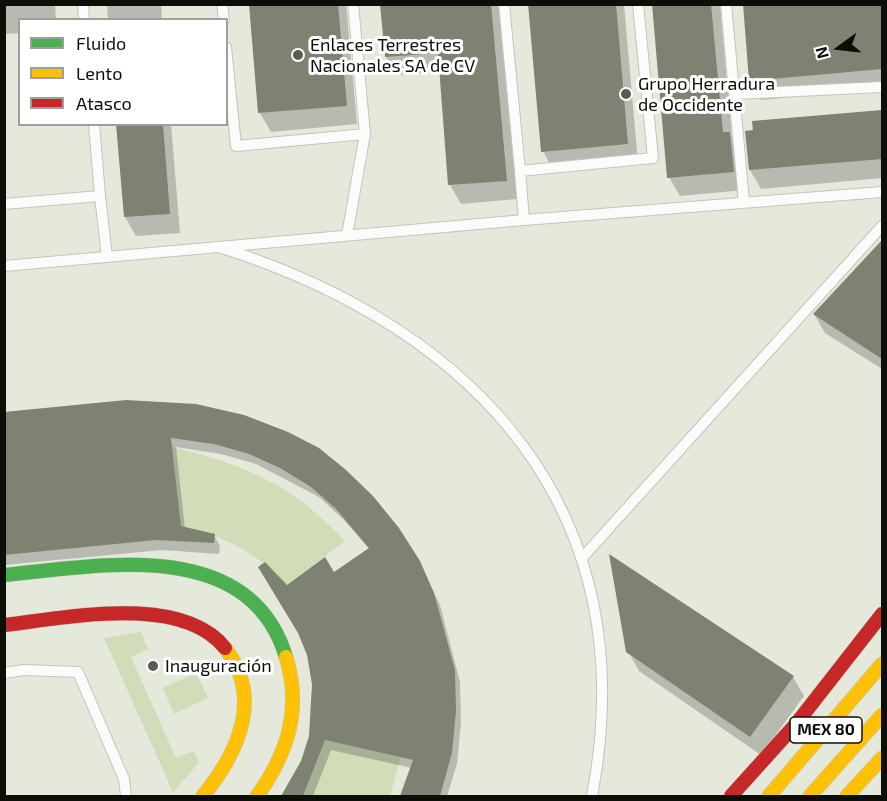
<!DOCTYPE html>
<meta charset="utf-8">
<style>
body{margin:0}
#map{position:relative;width:887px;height:801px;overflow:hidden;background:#e5e9dc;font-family:"Exo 2",sans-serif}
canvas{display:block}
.frame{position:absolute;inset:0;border:6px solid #0c0f07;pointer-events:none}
.legend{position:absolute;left:18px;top:18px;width:210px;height:108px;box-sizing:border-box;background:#fff;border:2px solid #9e9f9c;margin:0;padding:8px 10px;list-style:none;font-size:18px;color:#0c0f07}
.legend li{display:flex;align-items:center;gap:12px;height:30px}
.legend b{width:30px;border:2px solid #9e9f9c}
.north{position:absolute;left:809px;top:18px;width:60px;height:60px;-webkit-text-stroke:4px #fff;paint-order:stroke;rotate:255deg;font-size:16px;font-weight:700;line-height:24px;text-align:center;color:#0c0f07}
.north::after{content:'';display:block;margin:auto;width:21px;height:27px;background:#0c0f07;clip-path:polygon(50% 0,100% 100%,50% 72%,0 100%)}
</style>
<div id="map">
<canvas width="887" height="801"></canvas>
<div class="frame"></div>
<ul class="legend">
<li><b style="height:8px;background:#4caf50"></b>Fluido</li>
<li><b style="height:8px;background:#ffc107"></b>Lento</li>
<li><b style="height:8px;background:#c62828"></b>Atasco</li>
</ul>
<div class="north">N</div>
</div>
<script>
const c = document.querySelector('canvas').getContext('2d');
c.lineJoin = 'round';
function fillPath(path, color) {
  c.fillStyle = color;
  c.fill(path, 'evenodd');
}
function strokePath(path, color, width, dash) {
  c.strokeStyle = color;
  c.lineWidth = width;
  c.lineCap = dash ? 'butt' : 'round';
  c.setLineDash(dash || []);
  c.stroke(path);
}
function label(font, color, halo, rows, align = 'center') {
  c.font = font + ' "Exo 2",sans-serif';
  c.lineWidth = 6;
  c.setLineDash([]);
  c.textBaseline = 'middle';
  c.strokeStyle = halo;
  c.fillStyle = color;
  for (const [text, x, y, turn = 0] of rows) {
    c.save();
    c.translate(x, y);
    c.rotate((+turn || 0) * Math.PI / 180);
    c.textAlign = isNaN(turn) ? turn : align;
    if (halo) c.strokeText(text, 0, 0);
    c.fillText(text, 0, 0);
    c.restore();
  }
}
fillPath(new Path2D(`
 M172,447C248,466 290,483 345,541L287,585C256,552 224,536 181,526Z
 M141,632L148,649L131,657L176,758L194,751L199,763L173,792L104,638Z
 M196,673L208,698L174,714L163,688Z
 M325,740L401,757L390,796H303Z`), '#d1dcb9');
fillPath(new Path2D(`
 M4,4H55L56,20H20V33L4,34Z
 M107,4H161L162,20H108Z
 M250,4H346L357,124L271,132L260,113Z
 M382,4H499L517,199L461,204L450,185L441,72L397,75L386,57Z
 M530,4H624L638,163L553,170L543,151Z
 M653,4H720L732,138L740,152L744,190L680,196L669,177Z
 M744,4H882V89L761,100L750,81Z
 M882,112V178L761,189L750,170L753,123Z
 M117,124H171L180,233L136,236L125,217Z
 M882,243V369L825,333L814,314Z
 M196,405L419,562L440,605L460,682L461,723L457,764L447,796H401L412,768L331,750L313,796H283L291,785L311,737L314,684L309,655L286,587L334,574L370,550L344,520L319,497L256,464L221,454L176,447L185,529L214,535L220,546L219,554L162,550L4,565V414Z
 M611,557L793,677L804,696L761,755L639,671L628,651Z`), '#0003');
fillPath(new Path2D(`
 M249,4H338L347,106L258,113Z
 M380,4H491L507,181L448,185L438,53L385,57Z
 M528,4H616L628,144L541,152Z
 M652,4H711L723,132H730L734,172L667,178Z
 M743,4H882V69L749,81Z
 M882,110V159L749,170L745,131L753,130L752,121Z
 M116,124H163L170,214L124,217Z
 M882,240V359L813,314Z
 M126,400L196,404L244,415L288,432L319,448L346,470L373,496L399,528L420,561L434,593L455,670L456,711L452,753L440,796H400L413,760L325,740L303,796H281L301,761L309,736L312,684L307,655L298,633L258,567L265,562L287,585L325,557L334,572L369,548L336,509L311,487L280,468L249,454L214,444L171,438L181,526L215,534L214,543L156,540L4,555V412Z
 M609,554L794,676L750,737L626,652Z`), '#7e8272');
const lane = new Path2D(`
 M83,4L84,20
 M222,4L224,20
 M504,4L520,171L653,158L638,4
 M726,4L744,202
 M226,47L236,146L365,134L353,4
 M736,94L882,87
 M520,171L524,220
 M100,196L107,257
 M4,204L100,196L94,124
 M347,235L365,134
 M222,248C479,330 646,513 592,796
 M4,266L524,220L882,192
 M582,558L882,226
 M4,673L24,670L78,672L124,779L126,796`);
const fast = new Path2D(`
 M4,575C99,566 249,535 286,657`);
const slow = new Path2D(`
 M203,796C238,753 264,698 225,648
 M257,796C288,753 302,709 286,657
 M769,796L882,664
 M810,796L882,715
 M847,796L882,758`);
const jam = new Path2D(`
 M4,625C66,618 181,593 225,648
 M731,796L796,724L882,614`);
strokePath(lane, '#c1c5ba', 12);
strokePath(fast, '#c1c5ba', 15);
strokePath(slow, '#c1c5ba', 15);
strokePath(jam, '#c1c5ba', 15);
strokePath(lane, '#fbfcfa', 10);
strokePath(fast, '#4caf50', 14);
strokePath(slow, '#ffc107', 14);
strokePath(jam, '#c62828', 14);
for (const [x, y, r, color] of [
 [298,55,6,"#585b52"],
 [626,94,6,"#585b52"],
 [153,666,6,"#585b52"]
]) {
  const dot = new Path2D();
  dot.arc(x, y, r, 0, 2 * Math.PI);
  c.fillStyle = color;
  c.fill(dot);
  strokePath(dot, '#fff', 2);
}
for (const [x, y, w] of [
 [826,730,72]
]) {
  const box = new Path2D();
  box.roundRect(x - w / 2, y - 13, w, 26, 4.5);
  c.fillStyle = '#fff';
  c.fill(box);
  strokePath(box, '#0c0f07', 1.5);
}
label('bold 16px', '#0c0f07', null, [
 ["MEX 80",826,730]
]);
label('18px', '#0c0f07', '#fff', [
 ["Enlaces Terrestres",310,45],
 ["Nacionales SA de CV",310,66],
 ["Grupo Herradura",638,84],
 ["de Occidente",638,105],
 ["Inauguración",165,666]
], 'left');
</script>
